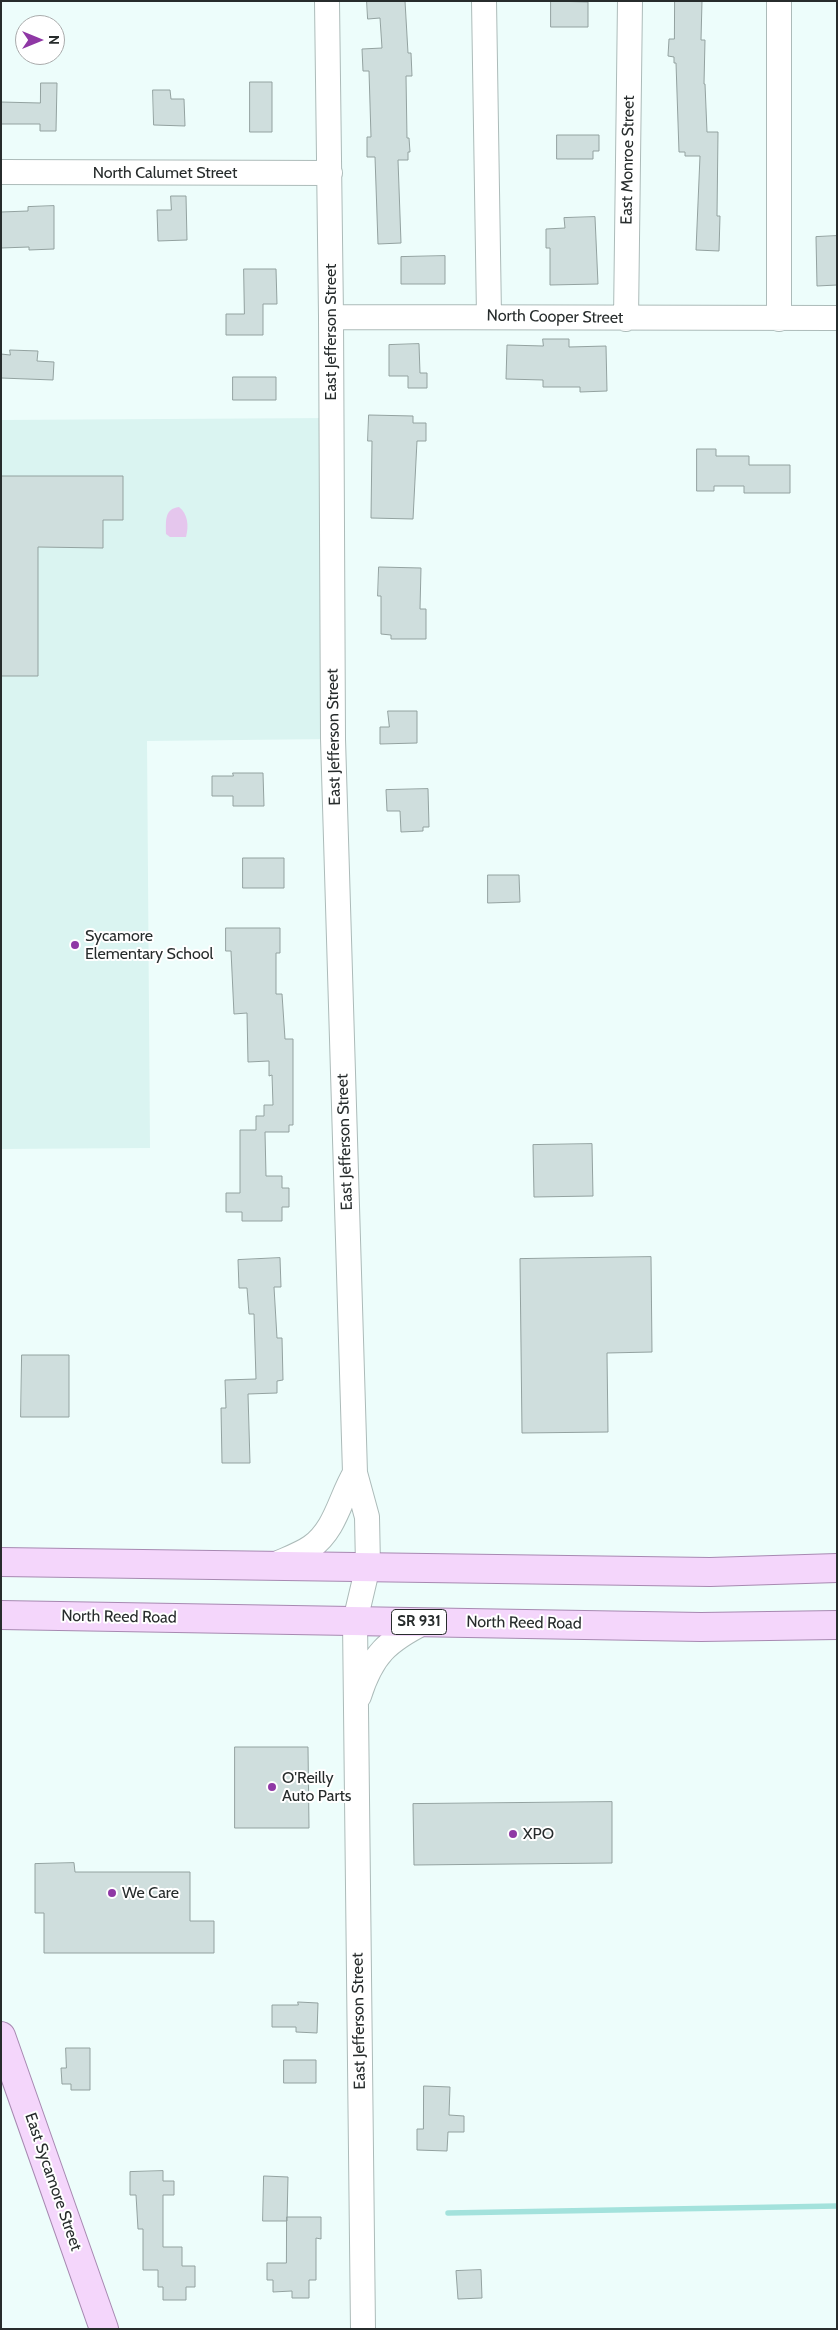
<!DOCTYPE html>
<style>
body{margin:0}
#map{position:relative;width:838px;height:2330px;overflow:hidden;background:#edfdfb;font-family:Cabin,sans-serif}
canvas{display:block}
.frame{position:absolute;inset:0;border:2px solid #272c2c;pointer-events:none}
.north{position:absolute;left:15px;top:15px;width:50px;height:50px;box-sizing:border-box;background:#fff;border:1px solid #a9abab;border-radius:50%;rotate:90deg;font-size:14px;font-weight:700;line-height:20px;text-align:center;color:#272c2c}
.north::after{content:'';display:block;margin:auto;width:18px;height:22px;background:#8f38a5;clip-path:polygon(50% 0,100% 100%,50% 72%,0 100%)}
</style>
<div id="map">
<canvas width="838" height="2330"></canvas>
<div class="frame"></div>
<div class="north">N</div>
</div>
<script>
const c = document.querySelector('canvas').getContext('2d');
c.lineJoin = 'round';
function fillPath(path, color) {
  c.fillStyle = color;
  c.fill(path, 'evenodd');
}
function strokePath(path, color, width, dash) {
  c.strokeStyle = color;
  c.lineWidth = width;
  c.lineCap = dash ? 'butt' : 'round';
  c.setLineDash(dash || []);
  c.stroke(path);
}
function label(font, color, halo, rows, align = 'center') {
  c.font = font + ' Cabin,sans-serif';
  c.lineWidth = 4;
  c.setLineDash([]);
  c.textBaseline = 'middle';
  c.strokeStyle = halo;
  c.fillStyle = color;
  for (const [text, x, y, turn = 0] of rows) {
    c.save();
    c.translate(x, y);
    c.rotate((+turn || 0) * Math.PI / 180);
    c.textAlign = isNaN(turn) ? turn : align;
    if (halo) c.strokeText(text, 0, 0);
    c.fillText(text, 0, 0);
    c.restore();
  }
}
fillPath(new Path2D(`
 M331,418L333,739L147,741L150,1148L1,1149V420Z`), '#daf4f1');
fillPath(new Path2D(`
 M179,507C188,514 189,526 186,537H170L166,534C166,521 164,509 179,507Z`), '#e5c6ed');
strokePath(new Path2D(`
 M448,2213L837,2206`), '#a3e2dc', 5.5);
const building = new Path2D(`
 M367,1H405L408,53H411L412,76H406L407,138H409L410,152H408V160H398L401,243L378,244L375,157H367V137H371L369,71H363L362,49L382,48L380,18L368,19Z
 M551,1L588,2V27H551Z
 M675,1H702L701,40H705L704,84H705L707,132H718L717,216H720L719,251L696,250L700,156H685V152H679L676,63H674V57L668,56L669,39H674Z
 M250,82H272V132H250Z
 M41,83H57L56,131H40V124H1V102L40,103Z
 M153,90H170L171,99H184L185,126L154,125Z
 M557,135H599V151H593V159H557Z
 M171,196H186L187,240L158,241L157,210H171Z
 M54,206V249L29,250V247L1,248V212L28,211V207Z
 M595,217L598,284L550,285V248H546V229L565,228L564,218Z
 M837,236V285L817,286L816,237Z
 M445,256V284H401V257Z
 M244,269H276L277,304H263V335H226V314H244Z
 M543,339H569V347L606,346L607,391L580,392V387H543V380L506,379L507,345L543,346Z
 M419,344L420,373H427V388H408V376H389V345Z
 M10,350L38,351L37,361L54,362L53,380L1,378V354L10,355Z
 M233,377H276V400H233Z
 M369,415L413,416V423H426V441H417L413,519L371,518L372,441H368Z
 M697,449H716V456H749V465H790V493H744V486H714V491H697Z
 M1,476H123V520H103V548L38,547V676H1Z
 M379,567L421,568L420,609H426V639H391V635L381,634V596H378Z
 M388,711H417V743L380,744V727H389Z
 M233,773H263L264,806H233V796H212V776H233Z
 M428,789L429,827H423V831L401,832L400,811H387L386,790Z
 M243,858H284V888H243Z
 M488,875H519L520,902L488,903Z
 M226,928H280V953H276V994H282L285,1039H293V1125H289V1132H265L266,1176H282V1188H289V1207H282V1221H242V1212H226V1193H240V1130H256V1116H264V1105H273L272,1075L269,1076V1061L248,1062L247,1013L234,1014L231,951H226Z
 M592,1144L593,1196L534,1197L533,1145Z
 M651,1257L652,1352L607,1353L608,1432L522,1433L520,1259Z
 M280,1258L281,1287H274L277,1338H282L283,1380L277,1381V1393L248,1394L250,1463H222L221,1408H226L225,1380L256,1379L254,1314H249L247,1288H239L238,1260Z
 M22,1355H69V1417H21Z
 M235,1747H308L309,1828H235Z
 M612,1802V1863L414,1865L413,1804Z
 M74,1863L75,1872H190V1921H214V1953H44V1913H35V1864Z
 M298,2002L318,2003L317,2033L296,2032V2027H272V2005H298Z
 M66,2048H90V2090H71V2084H62L61,2068H66Z
 M284,2060H316V2083H284Z
 M424,2086L450,2087L449,2115L464,2116V2132H448L447,2151L417,2150V2129H423Z
 M163,2171V2181H174V2195H163V2247H182V2266H195V2287H186V2300H163V2287H158V2270H143V2229H138L136,2195H130V2172Z
 M264,2176L288,2177L287,2221H263Z
 M287,2217H321V2239L316,2238V2280H309V2298H292V2291L273,2292V2280H267V2263H286Z
 M481,2270L482,2298L458,2299L456,2271Z`);
fillPath(building, '#cfdedd');
strokePath(building, '#93a2a0', 1);
const minor = new Path2D(`
 M327,1L331,317L333,739L355,1473L367,1517L368,1566L355,1621L363,2329
 M484,1L489,316
 M779,1V319
 M1,172L330,173
 M331,317L837,318
 M626,319L630,1
 M276,1564C287,1559 301,1554 311,1547C336,1529 340,1498 355,1473
 M359,1696C372,1655 387,1641 425,1622`);
const major = new Path2D(`
 M1,1562L710,1572L837,1568
 M1,1615L701,1627L837,1625
 M1,2036L104,2329`);
strokePath(minor, '#acbbb9', 26);
strokePath(major, '#a789b1', 30);
strokePath(minor, '#fff', 24);
strokePath(major, '#f4d6fb', 28);
for (const [x, y, r, color] of [
 [75,945,5,"#8f38a5"],
 [272,1787,5,"#8f38a5"],
 [513,1834,5,"#8f38a5"],
 [112,1893,5,"#8f38a5"]
]) {
  const dot = new Path2D();
  dot.arc(x, y, r, 0, 2 * Math.PI);
  c.fillStyle = color;
  c.fill(dot);
  strokePath(dot, '#fff', 2);
}
for (const [x, y, w] of [
 [419,1622,55]
]) {
  const box = new Path2D();
  box.roundRect(x - w / 2, y - 12.5, w, 25, 4);
  c.fillStyle = '#fff';
  c.fill(box);
  strokePath(box, '#272c2c', 1);
}
label('bold 15px', '#272c2c', null, [
 ["SR 931",419,1622]
]);
label('16px', '#272c2c', '#fff', [
 ["East Monroe Street",628,160,-89],
 ["North Calumet Street",165,173],
 ["North Cooper Street",555,317,1],
 ["East Jefferson Street",331,332,-90],
 ["East Jefferson Street",334,737,-91],
 ["East Jefferson Street",345,1142,-92],
 ["North Reed Road",119,1617,1],
 ["North Reed Road",524,1623,1],
 ["East Jefferson Street",359,2021,-91],
 ["East Sycamore Street",53,2182,71]
]);
label('16px', '#272c2c', '#fff', [
 ["Sycamore",85,936],
 ["Elementary School",85,954],
 ["O'Reilly",282,1778],
 ["Auto Parts",282,1796],
 ["XPO",523,1834],
 ["We Care",122,1893]
], 'left');
</script>
